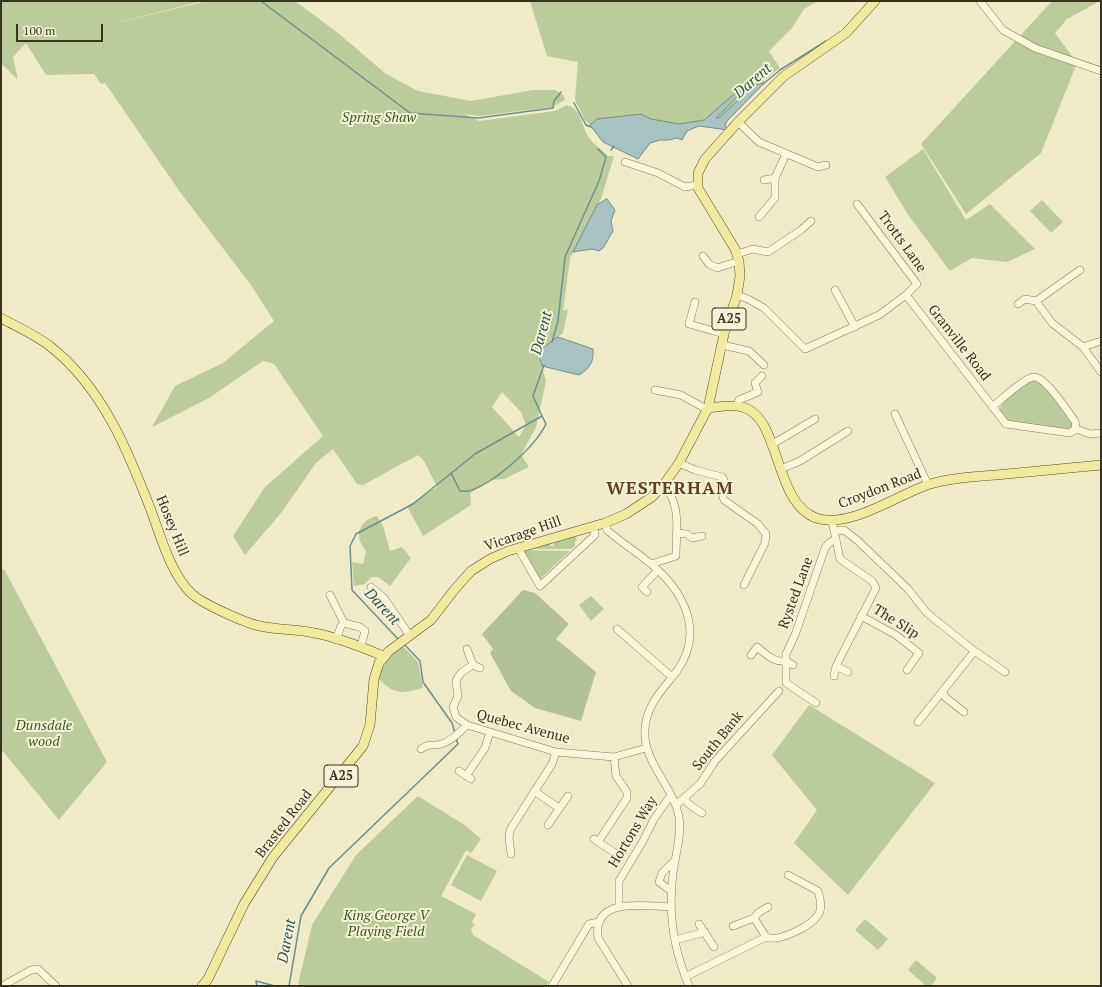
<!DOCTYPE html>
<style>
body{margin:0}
#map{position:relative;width:1102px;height:987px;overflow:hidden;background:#eeebc6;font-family:"PT Serif",serif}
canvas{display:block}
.frame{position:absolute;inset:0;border:2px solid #39321f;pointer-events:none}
.scale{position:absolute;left:16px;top:24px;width:87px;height:18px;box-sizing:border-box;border:2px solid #39321f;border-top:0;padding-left:5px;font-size:12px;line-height:14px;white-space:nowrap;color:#39321f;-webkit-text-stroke:3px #f5f3d5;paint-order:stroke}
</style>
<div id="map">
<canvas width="1102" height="987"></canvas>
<div class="frame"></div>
<div class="scale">100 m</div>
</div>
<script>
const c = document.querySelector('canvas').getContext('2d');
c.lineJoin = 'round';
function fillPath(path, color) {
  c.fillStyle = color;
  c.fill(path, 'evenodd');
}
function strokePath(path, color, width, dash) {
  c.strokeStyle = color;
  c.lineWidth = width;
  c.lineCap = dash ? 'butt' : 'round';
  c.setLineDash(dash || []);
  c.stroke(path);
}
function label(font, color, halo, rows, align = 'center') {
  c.font = font + ' "PT Serif",serif';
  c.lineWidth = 4;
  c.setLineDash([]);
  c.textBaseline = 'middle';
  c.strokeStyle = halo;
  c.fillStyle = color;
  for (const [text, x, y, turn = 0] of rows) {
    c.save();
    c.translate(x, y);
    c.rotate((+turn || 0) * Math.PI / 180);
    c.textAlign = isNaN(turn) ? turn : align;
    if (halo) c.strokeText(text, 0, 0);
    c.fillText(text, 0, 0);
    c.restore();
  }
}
fillPath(new Path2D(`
 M1,1H203L95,28L207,1H295L338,33L386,74L418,91L471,101L533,90H555L563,95L565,100L552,107L479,116L464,114L479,121L555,111L567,105C581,108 582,127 589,138C594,145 603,150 608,156H614L601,199L570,258L563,311L568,309L563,333L538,352L546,381L536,427L521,455L529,467L504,479L489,480L470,493L471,505L423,536L407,506L437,487L424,461L418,455L363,485L357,484L333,449L316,463L281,513L245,555L233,536L265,487L323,436L274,364L263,361L209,398L152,427L175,386L223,363L274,321L251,285L180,192L105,83L101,84L94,74L46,75L26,43L13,57L18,80L1,63ZM502,392L521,412L526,425L519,437L492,407Z
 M530,1H818L804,9L792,28L769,51L780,68L764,80V84L727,121L725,126L728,130L699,126L687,131L677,124L651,119L641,114L598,119L590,125L585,120L575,100L578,62L547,56Z
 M1052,1H1100L1067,19L1055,33L1077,63L1041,153L966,214L921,144Z
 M923,149L966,220L990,204L1035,249L1007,262L972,258L950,271L909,216L885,177Z
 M1042,200L1063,222L1051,233L1030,211Z
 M1035,380L1044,384L1074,423V426L1069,430L1007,421L1000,412C1000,397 1020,389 1030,381Z
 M377,516L383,526L390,551L402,547L411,558L390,586L378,577H371L365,584L354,586L352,562L363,564L366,552C364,548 359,541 359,537C358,525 368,518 377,516Z
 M574,535L577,540L575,541V546L571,549H530L550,543L551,546H554L553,542Z
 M525,550L570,551L540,579L523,553Z
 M4,569L107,762L59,820L1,749V570Z
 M591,596L604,609L591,621L579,605Z
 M403,646L418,662L423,688C400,694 394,695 377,677L383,663Z
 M809,705L935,783L848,895L794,843L817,810L772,755Z
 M418,796L466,826L481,839L471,853L466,850L441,896L476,914L472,922L475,925L471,929L473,935L549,982L546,986H301L298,984L312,925L356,855Z
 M467,855L497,871L481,901L451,885Z
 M865,919L888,939L878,950L855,930Z
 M916,960L937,978L931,986H926L908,970Z`), '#bbcc9a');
fillPath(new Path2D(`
 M523,590L535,593L569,624L556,639L596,672L581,721L535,708L511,691L490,653L493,649L482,634Z`), '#b3c198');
const water = new Path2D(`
 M748,82L738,96L716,118H719L754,85L764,83L727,121L725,126L728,130L699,126L687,131L682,140L677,138L669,140H660L650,143L638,159L603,142L590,125L597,119L641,114L651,119L679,124L704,120Z
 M607,199L615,210L611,221L613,231L603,248L599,251L592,249L573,252L597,205Z
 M558,337L593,349C594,362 590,368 579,375L542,366L538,352Z`);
fillPath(water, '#a7c2c0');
strokePath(water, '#6e908f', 1);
strokePath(new Path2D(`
 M261,1L410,113L478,118L553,108L554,101L561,92
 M763,84L780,70L826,41
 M574,103L586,125L591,127
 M611,150L614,146
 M552,342L558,321L565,257L599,181L606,157L598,149
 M451,473L460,491C464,491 469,492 472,490C496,481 535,447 546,424L542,416
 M398,639L352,590L350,546L356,534L413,504L475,454L542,416L533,396L544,365
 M404,644L420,661L423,682L452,723L455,733
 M257,986L256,981L275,986
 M289,986L301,916L329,868L458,744L456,738`), '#6e908f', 1.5);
const minor = new Path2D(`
 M980,1L1003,30L1035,48L1101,71
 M738,122L759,142L818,167L826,165
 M625,162L658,173L685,187L697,185
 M764,180L775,178
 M759,217L775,198V178L786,154
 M737,254L753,249L768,252L801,230L811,221
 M703,256L709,264L717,268L739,261
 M835,290L855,327
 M737,295L748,299L764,308L805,349L879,315L906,295L917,284L857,204
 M906,295L1006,424L1070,433L1076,429
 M1036,301L1080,270
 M695,302L689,324L724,334
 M1018,304L1025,299L1036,301L1052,323L1083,347L1101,372
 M722,345L749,351L764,365
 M1083,347L1101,341
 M655,390L681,395L708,410
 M737,406L739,400L758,392L755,383L762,376
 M992,407C1001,400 1023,379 1033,377C1045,375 1068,412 1075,421L1076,429
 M895,414L928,485
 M1076,429L1090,434L1101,433
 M771,445L815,419
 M679,463L695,470L722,477L724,480L722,494L724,500L758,524L766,534L765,543L744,585
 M781,469L800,461L848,431
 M832,521L840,559L872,581L876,588L836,666L834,676
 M605,523L607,530C624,545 643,556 659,571C688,599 702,636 677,671C663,689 647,704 645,728C642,762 673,785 679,817C682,835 675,856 673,874C668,912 674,951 689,986
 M835,531L844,530L858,541L908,589L927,613L973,650V653L918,722
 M676,533L687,534L692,538L702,536
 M518,548L540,586L595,535L593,526
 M651,564L676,556C676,532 682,503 663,485
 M371,587L384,598L410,636
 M647,592L642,587L658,570
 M330,595L344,623
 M861,616L896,635L919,653L907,670
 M617,629L672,677
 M336,640L341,626L344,623L360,627L365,631L361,646
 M467,649L473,665L480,668
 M973,650L1005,672
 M751,655L757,647C766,654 774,663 786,661L793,665
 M473,665L462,672L458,677L456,681L458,696L453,707L456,717L467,725L556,752L614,757L646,748
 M836,666L848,672
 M944,690L943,692L945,697L964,712
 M816,703L786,683V654L795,635L825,548L829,543L836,539
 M421,749C431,742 431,747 441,744C450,742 460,732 467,725
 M459,771L471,779
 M466,776L485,748L490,732
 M534,791L559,808
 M684,799L691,806L702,813
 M676,805L700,784L715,761L779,691
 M548,825L568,796
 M594,839L618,855
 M598,842L627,798V792L616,776L614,757
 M511,854L509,838L510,830L552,764L556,752
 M671,891L659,882L662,873L675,860
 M619,907V881L643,841L654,819L671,795
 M754,918L758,913L768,907
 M699,924L714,947
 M733,926L754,918L766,937
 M675,940L705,932
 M685,977L766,937C778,943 811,926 818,915C823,909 820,898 818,891L788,875
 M2,986L31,970L38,969L56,986
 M552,986L589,924L599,922
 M628,986L598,938C592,896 645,906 671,907`);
const major = new Path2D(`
 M1,318C17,327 36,335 51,347C103,388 129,453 152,513C161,538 172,576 192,594C203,604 245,623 260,626C278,630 297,629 314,633C337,637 362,647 383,656
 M708,408C719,407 731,404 742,407C781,416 773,502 816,518C849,529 896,496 927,485C949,478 973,477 996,475C1031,472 1066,468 1101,465
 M202,986L208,979L244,904L273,857L363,746L370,725L374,679L379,663L389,651L431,620L455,589L471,571L490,559L508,551L605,523L626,514L652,497L665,483L679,463L708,408L724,334L737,295L740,276L739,261L735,249L698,188V173L705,159L738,122L784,76L846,33L875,1`);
strokePath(minor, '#897e5c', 8);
strokePath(major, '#574b30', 10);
strokePath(minor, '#f9f6d9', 7);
strokePath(major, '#f0ea9e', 9);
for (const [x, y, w] of [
 [729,319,34],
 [341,776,34]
]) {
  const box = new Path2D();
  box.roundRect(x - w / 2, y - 11, w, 22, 3);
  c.fillStyle = '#f5f3d5';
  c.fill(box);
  strokePath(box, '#39321f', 1);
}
label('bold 13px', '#39321f', null, [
 ["A25",729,319],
 ["A25",341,776]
]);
label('italic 14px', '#3f5626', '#f5f3d5', [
 ["Spring Shaw",379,118],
 ["Dunsdale",44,726],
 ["wood",44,742],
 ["King George V",386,916],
 ["Playing Field",386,932]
]);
label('14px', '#39321f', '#f5f3d5', [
 ["Trotts Lane",902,242,54],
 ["Granville Road",959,343,52],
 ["Croydon Road",880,489,-21],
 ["Hosey Hill",172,526,68],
 ["Vicarage Hill",523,534,-19],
 ["Rysted Lane",796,593,-70],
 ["The Slip",896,622,32],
 ["Quebec Avenue",523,727,15],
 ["South Bank",718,741,-51],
 ["Brasted Road",284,824,-52],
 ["Hortons Way",633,832,-59]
]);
label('italic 15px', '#2f5259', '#f5f3d5', [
 ["Darent",753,81,-41],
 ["Darent",542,333,-75],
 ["Darent",382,607,47],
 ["Darent",287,941,-79]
]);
c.letterSpacing = '1px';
label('bold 18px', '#663e1f', '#f5f3d5', [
 ["WESTERHAM",670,489]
]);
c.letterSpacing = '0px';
</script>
